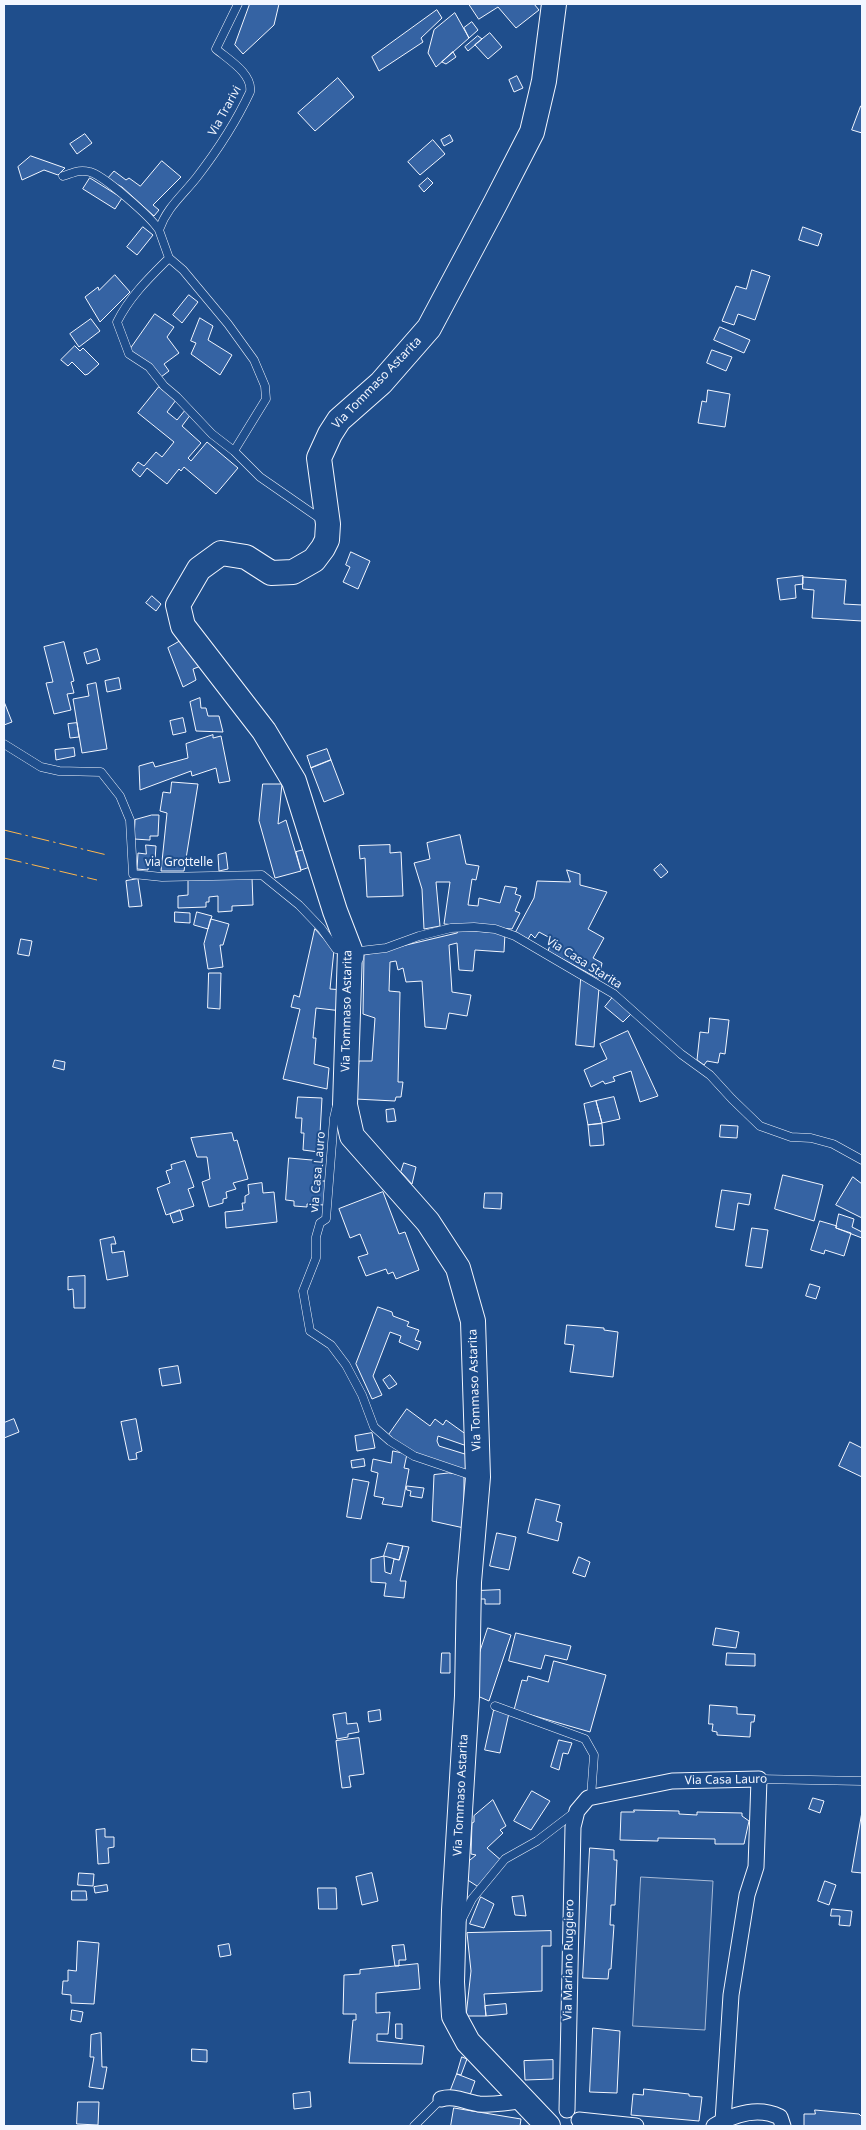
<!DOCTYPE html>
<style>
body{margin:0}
#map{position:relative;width:866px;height:2130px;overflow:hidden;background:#1f4e8c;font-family:"Noto Sans",sans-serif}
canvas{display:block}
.frame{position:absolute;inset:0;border:5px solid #f2f6ff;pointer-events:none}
</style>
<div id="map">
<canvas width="866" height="2130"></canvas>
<div class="frame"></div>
</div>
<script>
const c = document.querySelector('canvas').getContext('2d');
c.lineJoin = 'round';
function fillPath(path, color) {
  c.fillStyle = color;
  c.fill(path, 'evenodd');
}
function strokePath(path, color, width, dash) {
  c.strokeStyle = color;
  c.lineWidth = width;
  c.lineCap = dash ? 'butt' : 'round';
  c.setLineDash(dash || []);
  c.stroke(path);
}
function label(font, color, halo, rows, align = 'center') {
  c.font = font + ' "Noto Sans",sans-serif';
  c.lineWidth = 4;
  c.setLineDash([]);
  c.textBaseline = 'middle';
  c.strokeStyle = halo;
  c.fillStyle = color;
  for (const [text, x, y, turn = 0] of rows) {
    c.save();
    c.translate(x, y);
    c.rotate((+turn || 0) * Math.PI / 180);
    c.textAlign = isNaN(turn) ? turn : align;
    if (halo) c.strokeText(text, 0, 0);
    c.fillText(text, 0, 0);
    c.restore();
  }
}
const built = new Path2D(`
 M641,1877L713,1881L705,2030L633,2026Z`);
fillPath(built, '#305b95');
strokePath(built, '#a8bbd7', 1);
const building = new Path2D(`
 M250,4H279L274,25L243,54L235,45Z
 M469,4H534L539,10L516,28L498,7L479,19Z
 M437,10L442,18L421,38L423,42L379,71L372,57Z
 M455,13L469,38L436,67L428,53L434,30Z
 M472,22L478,30L469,38L464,28Z
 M490,33L502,47L488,59L475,45Z
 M478,36L482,39L468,51L465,47Z
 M453,52L456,57L446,64L442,62Z
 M517,76L523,88L514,92L509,80Z
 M338,78L354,97L315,131L298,113Z
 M861,106H862V133L852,130Z
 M85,134L92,143L77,154L70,144Z
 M450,135L453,141L444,146L441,140Z
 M433,140L445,154L420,175L408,162Z
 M31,156L65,168L58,175L44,170L22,180L18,167Z
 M162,161L181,177L153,205L159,210L154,216L122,187L107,179L114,171L126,180L129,178L140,186Z
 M90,178L122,198L115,209L83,189Z
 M428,178L433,183L424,192L419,186Z
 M143,227L153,235L137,255L127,247Z
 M803,227L822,234L818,246L799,240Z
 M752,270L770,276L755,320L738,314L734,325L722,321L736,286L746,289Z
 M115,275L130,292L100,322L85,297L98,287L99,290Z
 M189,295L198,302L182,323L173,315Z
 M155,314L174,327L167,337L179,353L164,364L169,371L161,377L129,351Z
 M200,318L213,326L208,340L232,355L220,375L191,354L196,343L191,341Z
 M91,319L100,331L79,347L70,334Z
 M720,327L750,340L744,353L714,340Z
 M75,346L80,351L83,348L99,364L88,374L85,375L72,362L68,366L61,360Z
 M712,350L732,357L726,371L707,363Z
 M159,387L176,400L167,412L177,420L186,409L191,414L182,426L201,443L188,458L191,461L207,442L238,468L216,494L184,467L181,471L179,469L167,484L147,468L140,477L132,470L138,462L144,466L156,452L162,457L174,442L138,413Z
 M708,390L730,394L725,427L698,423L702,401L706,402Z
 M351,552L370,561L358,589L343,582L350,567L346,565Z
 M803,576V584L795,585L796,598L780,600L777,579Z
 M803,577L846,580L844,604L862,605V621L812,618L814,590L803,589Z
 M152,596L161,604L156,611L146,603Z
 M184,639L201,666L193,669L196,680L183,687L168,648Z
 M64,642L74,681L71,682L74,693L67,694L71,710L54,714L46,683L53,682L44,647Z
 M97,649L100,660L87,664L84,653Z
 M119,678L121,689L107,692L105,681Z
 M96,683L107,749L82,753L73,699L89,696L87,685Z
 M200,698L201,708H206L208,716H219L223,732L196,731L190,702Z
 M5,704L12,722L4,725V705Z
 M183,718L186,732L173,735L170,721Z
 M77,723L79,737L70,738L68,724Z
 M213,735V738L221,736L230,781L219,783L216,768L192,776L191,771L140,790L139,766L153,762L155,767L188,758L186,744Z
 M74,748L75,756L56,760L55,750Z
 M327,749L331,760L311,768L307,756Z
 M331,760L344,794L324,802L311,768Z
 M172,782L198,784L184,871H161L167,813L160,811L163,792L170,793Z
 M263,784H282L278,824L286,820L301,871L275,878L259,821Z
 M152,815H159L158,836H150V840L134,839L135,820Z
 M460,835L466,864L479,866L476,880L472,879L468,905L478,906L479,898L500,903L505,886L517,888L515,894L521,896L515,911L520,913L512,929L444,924L450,882H436L440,926L424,929L422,889L414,863L430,859L427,843Z
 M146,845L156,846L155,860H149L148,870L137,869L138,853L146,854Z
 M390,845V853L401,852L403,896L367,897L365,858L360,859L359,846Z
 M308,849L313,866L301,870L296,852Z
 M226,853L228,869L219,871L218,855Z
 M661,864L668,872L661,878L654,870Z
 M567,870L580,874V885L607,892L588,929L604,938L593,958L602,963L599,979L548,951L552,939L539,932L535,938L531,934L528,939L515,933L534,898L537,881L570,882Z
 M252,877L253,905L232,906V911L218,912V896L209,897V902H206V907L178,908V896L188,895V879Z
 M138,879L142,906L129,907L126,881Z
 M175,912L190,913V923L175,922Z
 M197,912L212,916L208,929L194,925Z
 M211,919L229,924L223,945H220L223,967L208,969L204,944Z
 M315,929L334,950L330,989L344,990L342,1011L316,1008L313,1038H316L314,1064L329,1068L327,1089L283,1079L300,1009L291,1007L294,995L299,997Z
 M457,930L505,933L504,952L475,950L473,971L459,970L457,943L449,945L452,992L471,995L467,1016L449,1013L446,1029L425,1027L422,981L406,982L403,968L398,970L396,961L390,962L389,991L400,992L398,1082H403L401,1097H396L395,1101L355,1099L359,1061H372L375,1018L363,1014L364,955L457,933Z
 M21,939L32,941L29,956L18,954Z
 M209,973H221L220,1009L208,1008Z
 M581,979L599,988L594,1047L576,1045Z
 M613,997L632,1013L623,1022L605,1007Z
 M710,1018L729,1020L725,1054L720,1053L718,1063L707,1061L704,1065L697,1060L700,1032L708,1033Z
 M628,1031L658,1096L640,1102L631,1071L613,1077L615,1081L605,1084L603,1081L591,1087L584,1070L607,1059L600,1044Z
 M55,1060L65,1062L64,1070L53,1067Z
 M298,1097L322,1098L319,1152L303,1150L304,1133H301L302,1118H296Z
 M614,1097L620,1119L602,1123L596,1101Z
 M596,1101L602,1123L588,1125L584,1104Z
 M394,1109L396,1121L387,1122L386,1110Z
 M602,1124L604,1145L590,1146L588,1125Z
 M721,1125L738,1126L737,1138L720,1137Z
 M232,1133L234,1141L237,1140L248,1179L233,1183L236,1189L226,1192L227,1198L223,1199V1203L209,1207L202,1182L210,1179L207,1157H197L191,1138Z
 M289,1158L323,1161L321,1181H326L324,1205L307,1204V1207L294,1206V1201L286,1200Z
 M185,1161L194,1187L188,1189L194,1206L166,1215L157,1188L170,1183L166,1171L172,1169L171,1165Z
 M404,1163L416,1167L412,1184L401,1172Z
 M783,1175L823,1185L814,1221L775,1209Z
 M853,1177L862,1184V1218L836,1205Z
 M262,1183L263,1193L274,1192L277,1222L226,1228L225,1212L243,1210L242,1203H245V1196L249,1194L248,1185Z
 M722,1190L751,1194L749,1205L738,1203L734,1230L716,1227Z
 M383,1192L399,1234L405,1232L419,1270L396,1279L393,1272L388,1274L386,1269L366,1276L358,1257L368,1254L360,1234L350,1238L339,1209Z
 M485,1193H502L501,1209L484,1208Z
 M180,1210L183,1220L173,1223L170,1214Z
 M839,1214L854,1219L852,1227L862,1232V1238L836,1228Z
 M820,1221L837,1226L836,1228L851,1233L844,1256L825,1250L824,1254L811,1250Z
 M752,1228L768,1230L762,1268L746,1266Z
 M114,1237L116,1244H111L112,1253L124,1251L128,1276L107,1280L100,1240Z
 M85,1276V1308H74L73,1289L68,1290V1277Z
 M810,1284L820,1287L816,1299L806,1296Z
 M378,1307L392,1312L393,1316L409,1322L407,1326L419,1330L415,1340L421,1342L418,1350L399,1342L401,1336L390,1332L373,1376L382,1395L372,1399L356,1364Z
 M567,1325L604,1328V1330L618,1332L613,1377L570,1372L574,1345L565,1344Z
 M178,1366L181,1383L162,1386L159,1369Z
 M390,1375L397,1384L389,1389L383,1380Z
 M407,1409L430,1426L435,1419L443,1425L446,1420L467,1435V1446L438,1436L437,1441L439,1446L468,1455L469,1472L414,1455L388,1436Z
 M14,1419L19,1432L4,1438V1423Z
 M136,1419L142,1451L136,1453L137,1459L129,1460L121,1422Z
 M372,1433L375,1448L357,1451L355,1436Z
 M850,1442L862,1448V1477L839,1466Z
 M393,1451L407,1454L404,1468L409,1469L402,1507L382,1504L384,1498L374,1496L378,1473L371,1471L373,1459L391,1463Z
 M364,1459L365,1466L352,1468L351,1461Z
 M449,1473L464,1475V1528L432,1521L434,1475Z
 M353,1479L369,1482L361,1519L347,1517Z
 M407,1486L424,1488L422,1498L410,1496L411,1491L407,1490Z
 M536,1499L560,1505L556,1521L562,1523L558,1541L528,1533Z
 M497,1533L516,1537L509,1570L490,1566Z
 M388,1543L403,1546L399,1560L384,1556Z
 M403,1546L409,1547L400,1581H406L404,1598L384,1596L386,1583L371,1582V1559L384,1556L385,1572L391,1574L394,1559L399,1560Z
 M579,1557L590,1562L585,1577L573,1573Z
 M500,1590V1604H485V1599H477V1591Z
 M488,1628L511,1635L489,1701L473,1694L470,1682Z
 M716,1628L739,1632L736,1648L713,1645Z
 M516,1633L571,1646L567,1660L545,1655L541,1669L509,1661Z
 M442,1653H450V1673H441Z
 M727,1653L755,1654V1666L726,1665Z
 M554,1661L606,1675L590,1732L514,1710L522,1680L527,1681L528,1676L548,1682Z
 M710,1705L737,1707V1714L755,1715L754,1722H751L750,1737L717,1735V1732L712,1731L713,1724H709Z
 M380,1710L381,1720L369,1722L368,1712Z
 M494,1710L509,1713L500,1753L485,1750Z
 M346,1713L347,1724L357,1723L359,1732L348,1734V1737L337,1739L333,1715Z
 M359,1738L364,1774L349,1776L351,1787L342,1788L336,1741Z
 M559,1740L572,1743L568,1754L563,1753L559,1770L551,1767Z
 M532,1791L550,1801L531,1830L514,1821Z
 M813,1798L824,1801L820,1813L809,1809Z
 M493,1800L506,1826L500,1830L503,1833L487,1848L502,1861L480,1888L463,1877L464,1865L476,1855L471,1854L472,1823L474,1822V1816Z
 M634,1810L679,1811V1814L697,1815V1812L742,1813V1816L749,1821L744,1844H715V1839L658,1838V1841L620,1840L621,1812H634Z
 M862,1812V1873L852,1872Z
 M105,1829V1837H114V1847L108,1848L109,1863L98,1864L96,1830Z
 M590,1848L614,1850V1860H617L615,1905H611L610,1925H614L611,1969H609L608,1979L583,1978Z
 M79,1873L94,1874L93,1886L78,1885Z
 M372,1873L378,1901L362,1905L356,1877Z
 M825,1881L836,1885L829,1905L818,1901Z
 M107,1885L108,1891L95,1893L94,1887Z
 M318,1888H336L337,1909H319Z
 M72,1891H86L87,1900H72Z
 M523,1896L526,1916L515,1915L512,1897Z
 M481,1897L494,1904L484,1928L470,1924Z
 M832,1909L852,1911L850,1926L839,1925L840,1916H831Z
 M551,1931V1946H542V1991L484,1994L486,2016H466L471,1971L467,1933Z
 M78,1941L99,1943L94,2004L71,2003V1995L62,1994L63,1981H68V1970L76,1971Z
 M229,1944L231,1955L220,1957L218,1946Z
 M404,1945L406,1960H399V1966H395L392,1946Z
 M418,1964L420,1989L376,1993V2013L390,2012L388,2034H377V2041L424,2046L422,2064L349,2063L353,2020H356V2014H343L344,1975L360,1974V1970Z
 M506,2004L507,2014L486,2016L485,2006Z
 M72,2010L83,2012L81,2022L71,2020Z
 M396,2024H402V2039L396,2038Z
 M593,2028L620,2031L617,2093L590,2092Z
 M101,2033L102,2067H107L103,2089L89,2087L94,2057H90L91,2035Z
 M192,2049L207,2050V2062L192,2061Z
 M462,2057L467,2059L461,2075L457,2074Z
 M553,2060V2079L525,2080L524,2061Z
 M457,2074L475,2081L469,2098L450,2092Z
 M644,2089L689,2094V2096L702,2097L699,2121L631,2115L633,2094L643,2095Z
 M310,2092L311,2107L294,2109L293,2094Z
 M78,2102H99L98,2125L77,2124Z
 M454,2108L521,2119L520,2126H451Z
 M815,2110L859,2114L862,2117V2126H804V2114H815Z`);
fillPath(building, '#3563a3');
strokePath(building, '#f2f6ff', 1);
const service = new Path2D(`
 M238,4L216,49C229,60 253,74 250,92C236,122 217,151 197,177C183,195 167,207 159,230L169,258L183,270L228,324L254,360L265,386L266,399L234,451L260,477L322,520
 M63,176C73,173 79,169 90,172C103,175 151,217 159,230
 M169,258C149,278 130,296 117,322L129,354L149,367L164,386L177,397L212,434L234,451
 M4,744L41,767L59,771L101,772L120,796L130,820L133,874L162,877L262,875L299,905L321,928L336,949L345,950
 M359,959L360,951L386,948L419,936L451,928L474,927L495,929L515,936L614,994L681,1054L710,1075L732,1099L760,1126L791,1137L811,1138L833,1144L862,1160
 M337,1105L334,1118L326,1219L320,1223L316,1237V1258L303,1291L310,1331L331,1345L346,1365L362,1395L374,1427L390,1441L414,1456L476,1477
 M495,1706L585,1739L594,1755L591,1797
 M759,1779L862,1781
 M461,1921L472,1899L505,1859L537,1841L575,1812
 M414,2126L441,2099`);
const minor = new Path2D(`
 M441,2099C455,2095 465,2102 479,2104C494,2105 508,2103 523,2100
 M567,2110L573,1827L577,1811L588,1798L672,1781L759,1779L756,1867L747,1895L731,1995L723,2121
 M579,2120L636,2126
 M714,2126C734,2114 757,2106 780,2117L783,2126`);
const primary = new Path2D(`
 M548,2126L468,2042L454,2016L452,1982L454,1910L467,1696L469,1582L478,1477L473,1321L458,1268L428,1222L352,1136L345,1105L350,950L335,911L294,781L264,731L183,626L178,605L199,569L221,553L246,557L271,573L293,572L314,560L323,548L327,540L328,524L319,458L330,434L339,420L381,383L429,328L495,204L532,132L544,81L554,4`);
strokePath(service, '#f2f6ff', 9);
strokePath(minor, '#f2f6ff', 17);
strokePath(primary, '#f2f6ff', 26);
strokePath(service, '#1f4e8c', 8);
strokePath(minor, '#1f4e8c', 15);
strokePath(primary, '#1f4e8c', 24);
strokePath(new Path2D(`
 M4,830L107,855
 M4,858L97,880`), '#ffb74d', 1, [18, 4, 2.5, 4]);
label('12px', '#f2f6ff', '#1f4e8c', [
 ["Via Trarivi",225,111,-61],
 ["Via Tommaso Astarita",377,383,-46],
 ["via Grottelle",179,863],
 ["Via Casa Starita",584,963,32],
 ["Via Tommaso Astarita",347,1011,-89],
 ["via Casa Lauro",318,1172,-85],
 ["Via Tommaso Astarita",475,1390,-92],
 ["Via Casa Lauro",726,1780,-1],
 ["Via Tommaso Astarita",461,1795,-87],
 ["Via Mariano Ruggiero",569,1960,-89]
]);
</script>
